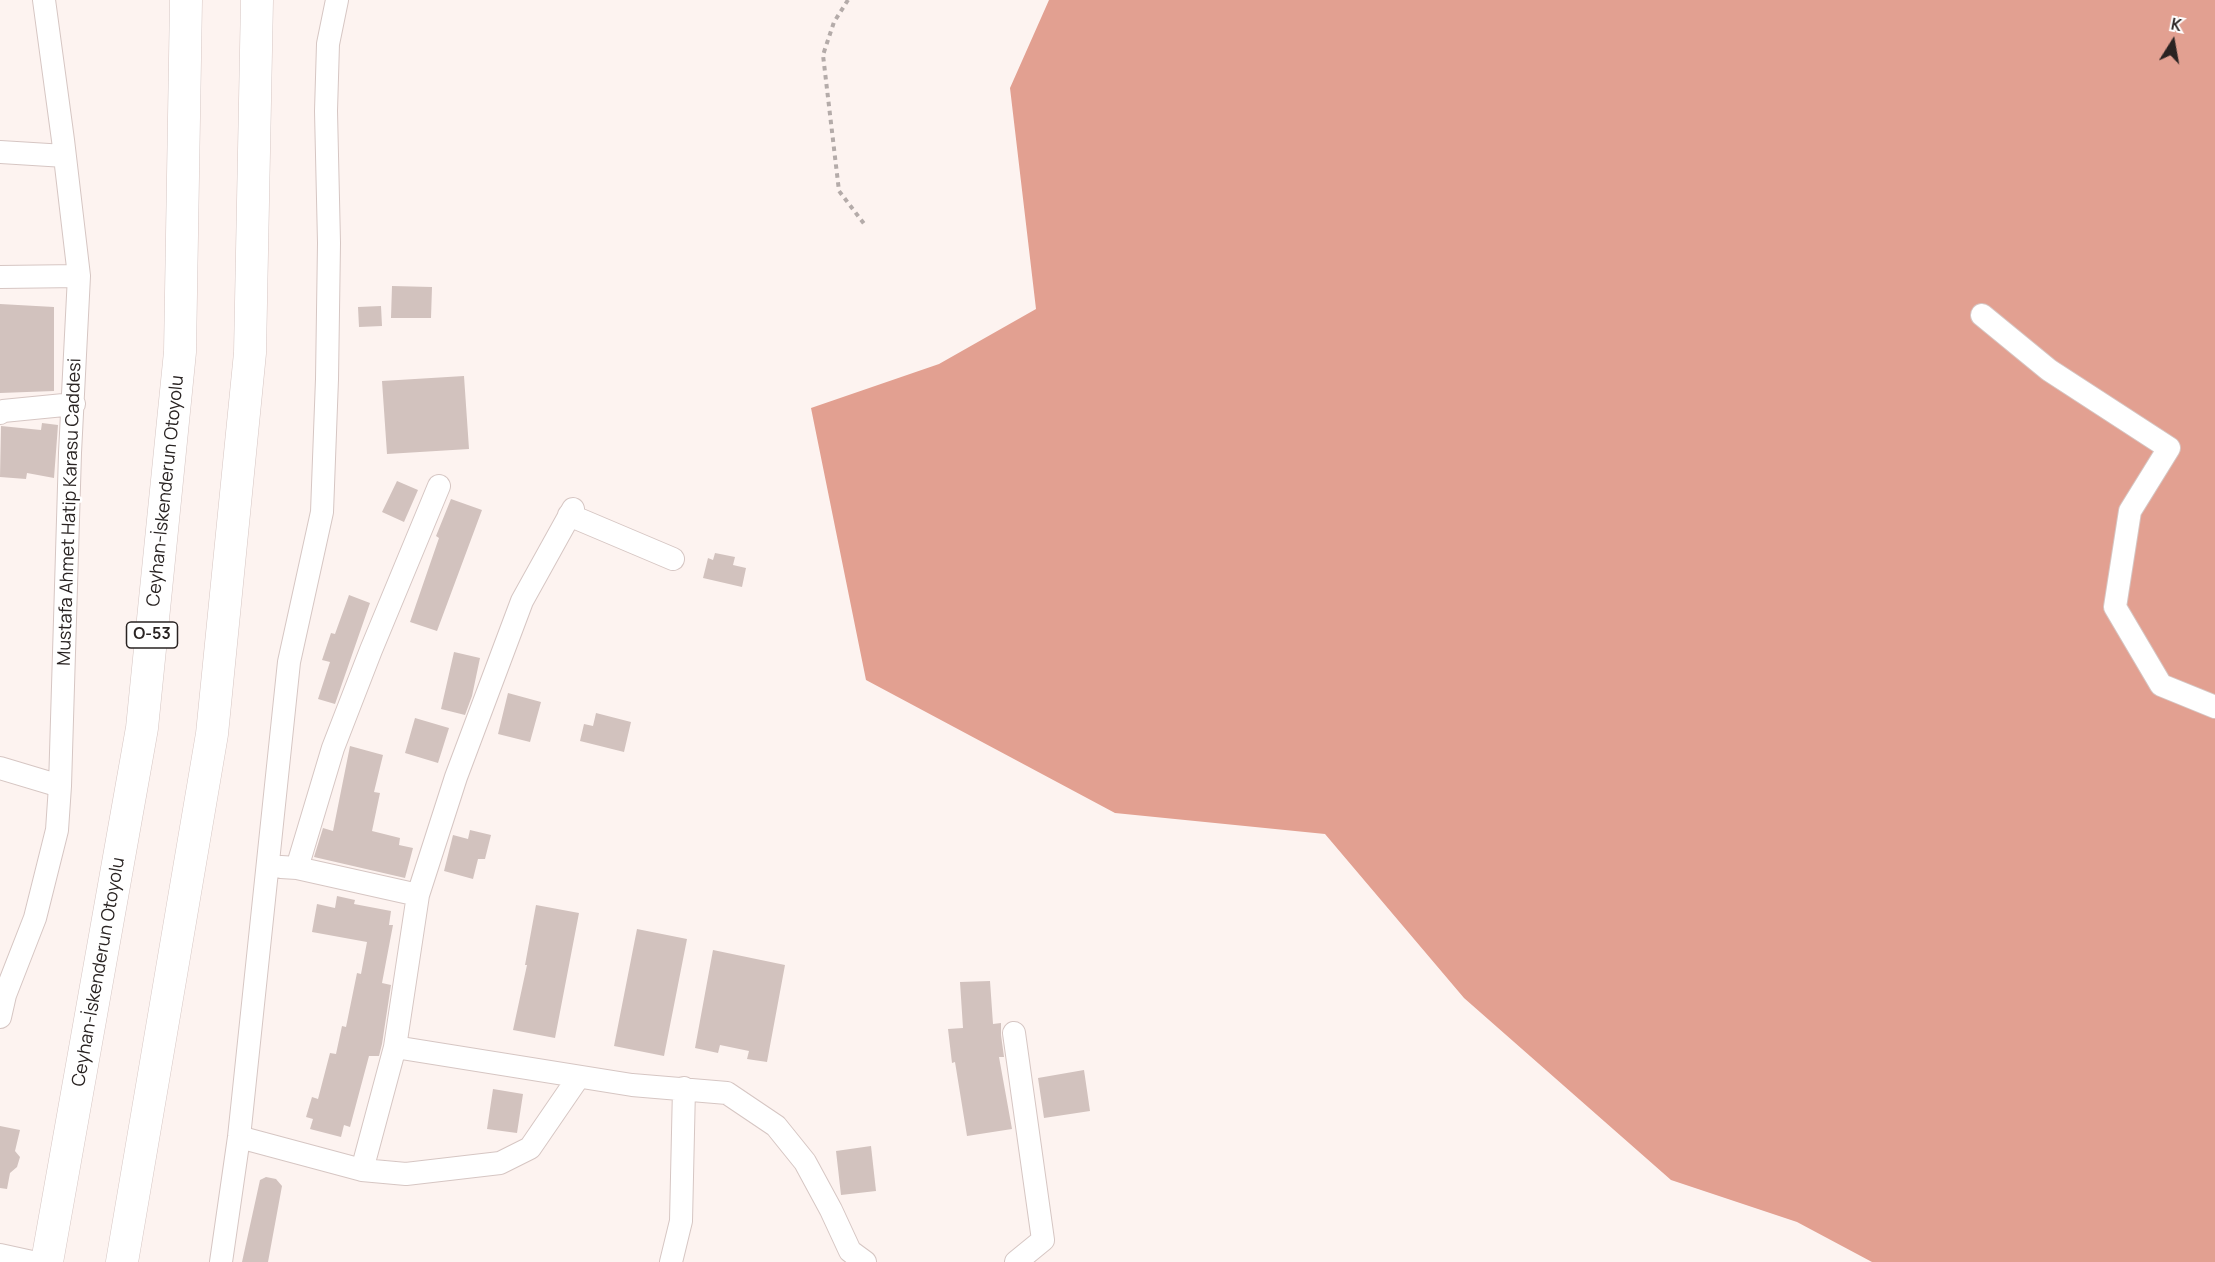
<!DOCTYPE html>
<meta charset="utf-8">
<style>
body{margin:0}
#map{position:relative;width:2215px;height:1262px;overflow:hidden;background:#fdf3f0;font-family:Manrope,sans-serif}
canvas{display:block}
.north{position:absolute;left:2143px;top:12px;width:60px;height:60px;-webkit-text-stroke:4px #fff;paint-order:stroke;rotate:11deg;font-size:16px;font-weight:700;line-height:24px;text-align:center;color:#292322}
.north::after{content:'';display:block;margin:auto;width:21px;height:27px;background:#292322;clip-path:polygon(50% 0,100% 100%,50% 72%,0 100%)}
</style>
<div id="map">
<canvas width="2215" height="1262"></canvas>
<div class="north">K</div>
</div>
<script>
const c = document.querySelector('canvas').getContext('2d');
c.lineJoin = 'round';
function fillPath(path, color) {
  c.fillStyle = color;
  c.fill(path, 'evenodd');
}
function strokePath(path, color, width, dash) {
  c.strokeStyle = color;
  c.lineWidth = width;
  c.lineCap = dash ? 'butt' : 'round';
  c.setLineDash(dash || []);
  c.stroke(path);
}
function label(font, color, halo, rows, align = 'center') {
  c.font = font + ' Manrope,sans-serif';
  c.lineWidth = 5;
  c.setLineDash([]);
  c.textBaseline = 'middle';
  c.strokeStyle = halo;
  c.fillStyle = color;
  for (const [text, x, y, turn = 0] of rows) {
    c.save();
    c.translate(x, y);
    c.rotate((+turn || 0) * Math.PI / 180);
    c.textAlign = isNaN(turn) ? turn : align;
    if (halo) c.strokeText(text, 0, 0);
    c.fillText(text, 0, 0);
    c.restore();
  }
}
fillPath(new Path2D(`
 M1049,0H2215V1262H1872L1797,1222L1671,1180L1464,998L1325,834L1115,813L866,680L811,408L939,364L1036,309L1010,88Z`), '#e2a091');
fillPath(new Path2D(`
 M392,286L432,287L431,318H391Z
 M0,304L54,307V391L0,393Z
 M381,306L382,326L359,327L358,307Z
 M464,376L469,449L387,454L382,381Z
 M42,423L58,425L54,478L27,473L26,479L0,477L1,426L41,430Z
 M397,481L418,490L404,522L382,512Z
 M451,499L482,510L437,631L410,622L439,538L436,536Z
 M715,553L735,557L733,565L746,568L742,587L703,578L708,558L713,560Z
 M349,595L370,603L335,704L318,699L330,662L322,660L331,633L335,634Z
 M454,652L480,658L472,696L465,715L441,709Z
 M508,693L541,702L530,742L498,734Z
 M596,713L631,722L624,752L580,741L584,724L593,726Z
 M415,718L449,728L438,763L405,753Z
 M350,746L383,755L374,792L380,793L372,831L400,838L399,845L413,848L405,878L314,857L323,828L333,831Z
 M470,830L491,835L485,859H478L473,879L444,871L453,835L468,839Z
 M337,896L355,900L354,904L391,911L389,925H393L382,983L391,985L382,1044L379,1056H369L350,1127L344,1125L341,1137L310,1129L313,1119L306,1117L312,1097L318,1099L330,1053L336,1054L342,1026L346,1027L357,973L361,974L367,942L312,932L317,904L335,908Z
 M536,905L579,913L555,1038L513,1030L527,965H525Z
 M637,929L687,939L664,1056L614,1046Z
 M713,950L785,965L767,1062L747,1059L749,1051L720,1045L718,1053L695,1048Z
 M990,981L993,1024L1001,1023V1035L1004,1057H999L1012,1129L967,1136L955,1062L952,1063L948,1029L963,1028L960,982Z
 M1084,1070L1090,1111L1044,1118L1038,1078Z
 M493,1089L523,1094L517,1133L487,1129Z
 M0,1126L20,1130L15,1151L20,1157L17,1167L10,1173L7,1189L0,1188Z
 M871,1146L876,1191L841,1195L836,1151Z
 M266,1177L276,1179L282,1186L268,1262H242L260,1180Z`), '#d2c2be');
const minor = new Path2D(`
 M0,152L65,156
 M0,277L79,276
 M1982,315L2049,370L2169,448L2130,511L2115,607L2161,685L2215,707
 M0,413L3,411L74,404
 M569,515L673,559
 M0,768L60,786
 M281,867L297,868L418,895
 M297,868L333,748L371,650L439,486
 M0,1017L5,995L35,918L57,830L60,786L70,453L79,276L63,140L44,0
 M1014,1033L1043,1240L1016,1262
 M395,1047L632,1085L727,1093L776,1126L805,1162L831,1210L850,1251L865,1262
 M239,1137L362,1170L395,1047L418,895L456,777L522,601L573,509
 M362,1170L406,1174L500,1163L530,1148L578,1078
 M0,1255L32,1262
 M221,1262L239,1137L289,662L322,512L327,379L329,243L326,111L328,44L337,0
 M671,1262L681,1221L684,1088`);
const highway = new Path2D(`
 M47,1262L142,728L180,352L186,0
 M122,1262L212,734L250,353L257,0`);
strokePath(minor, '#d6c6c3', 24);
strokePath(highway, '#d6c6c3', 33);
strokePath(new Path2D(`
 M848,0L834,22L823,55L839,191L865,225`), '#b4aba9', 4, [4.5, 4.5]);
strokePath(minor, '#fff', 22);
strokePath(highway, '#fff', 32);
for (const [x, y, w] of [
 [152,635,51]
]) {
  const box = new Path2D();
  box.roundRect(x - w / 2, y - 13, w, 26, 4.5);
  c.fillStyle = '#fff';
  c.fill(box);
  strokePath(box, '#292322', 1.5);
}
label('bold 16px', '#292322', null, [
 ["O-53",152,635]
]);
label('18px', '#292322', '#fff', [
 ["Ceyhan-İskenderun Otoyolu",166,491,-84],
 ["Mustafa Ahmet Hatip Karasu Caddesi",70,512,-88],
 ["Ceyhan-İskenderun Otoyolu",99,972,-80]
]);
</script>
